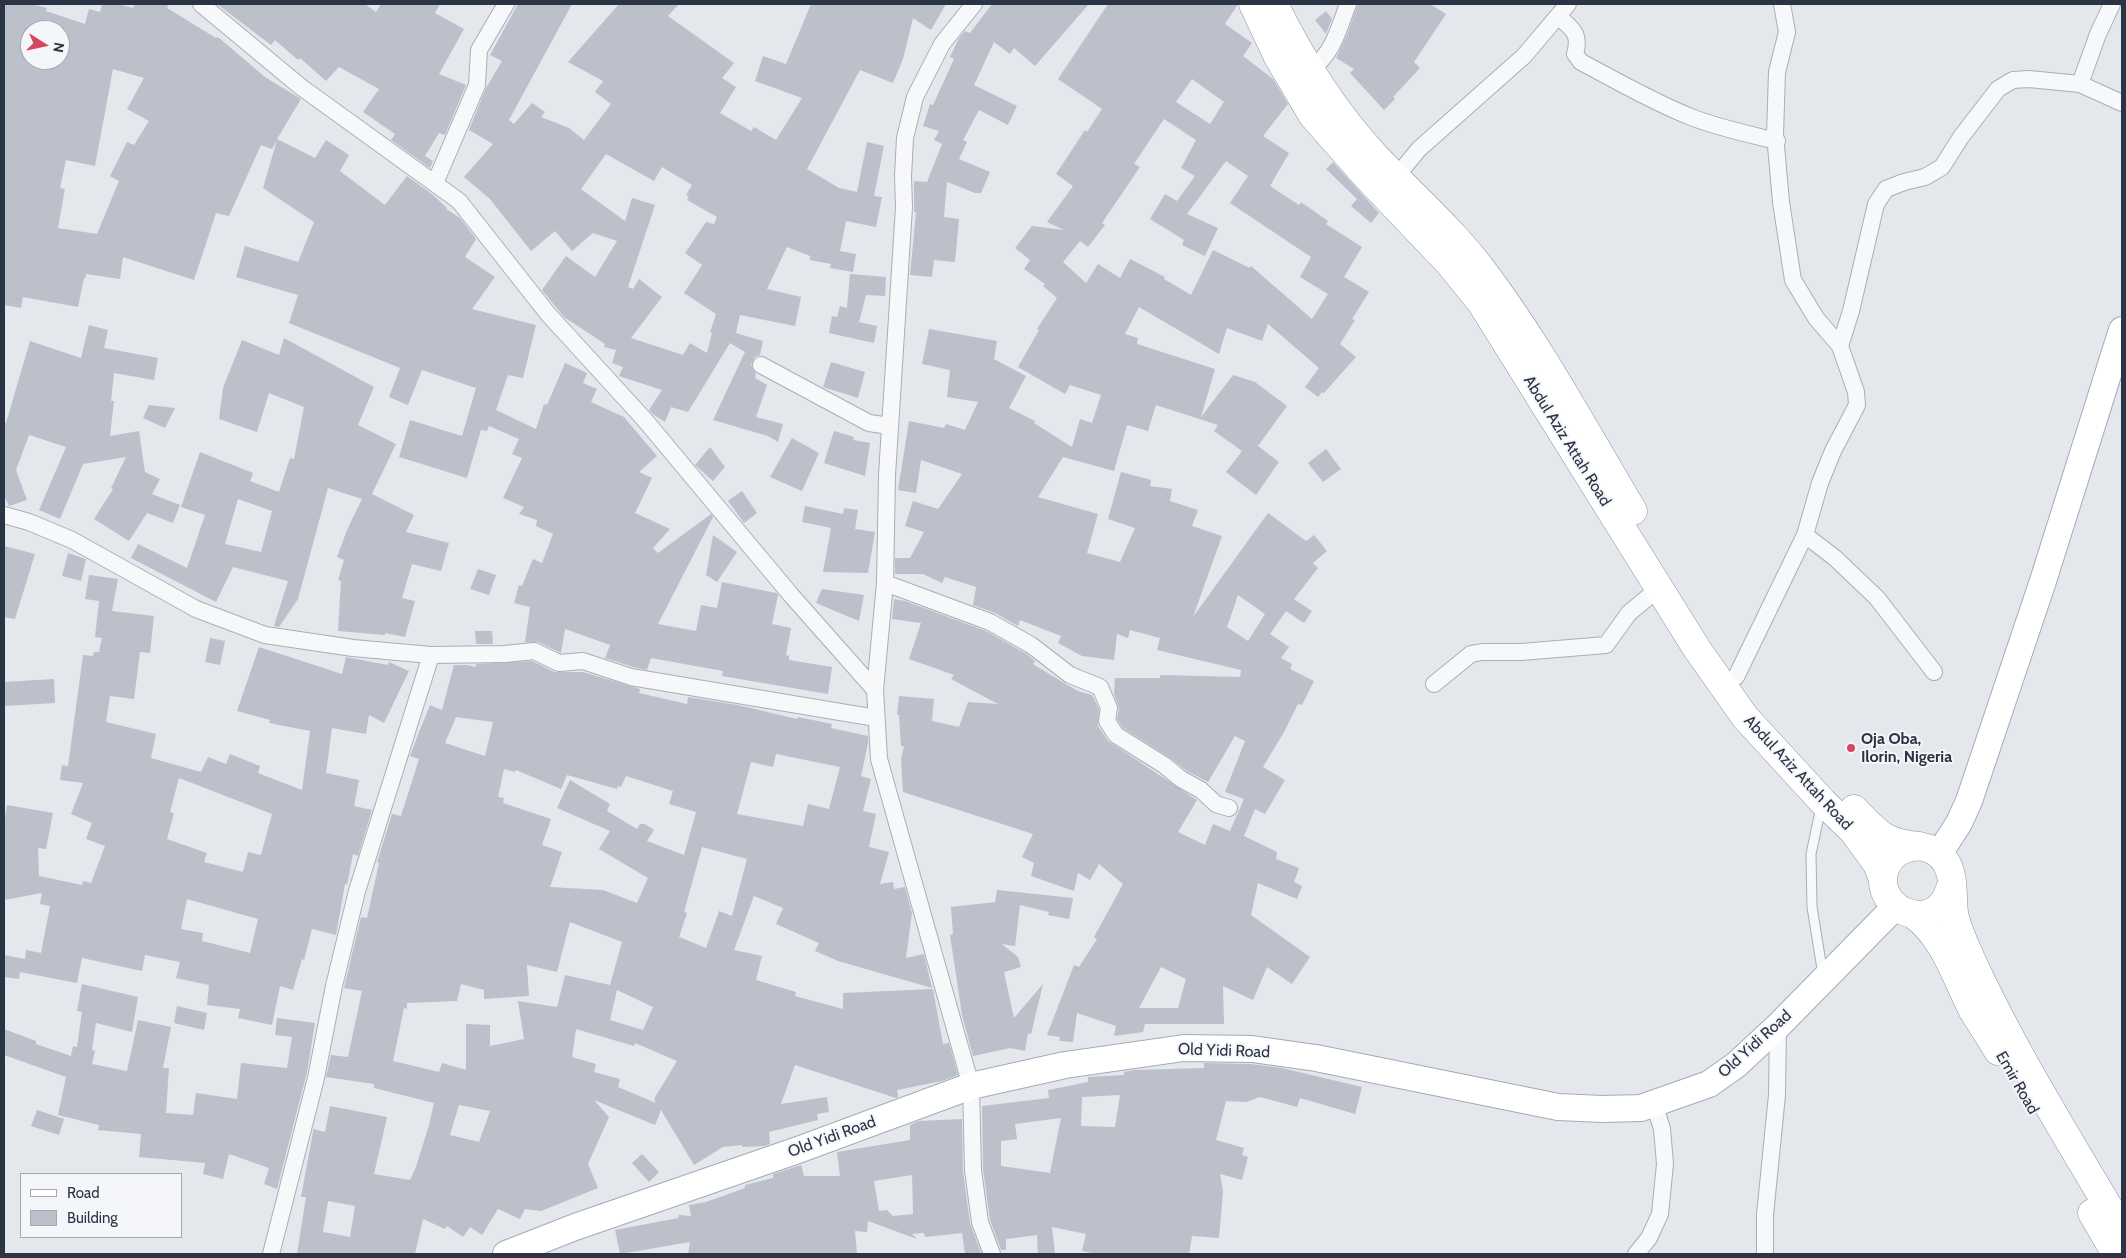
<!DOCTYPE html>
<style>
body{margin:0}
#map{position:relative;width:2126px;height:1258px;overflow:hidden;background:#e4e7ec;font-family:Cabin,sans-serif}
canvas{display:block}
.frame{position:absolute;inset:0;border:5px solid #2b3445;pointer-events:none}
.legend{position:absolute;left:20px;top:1173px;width:162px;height:65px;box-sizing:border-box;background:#f4f6f9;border:1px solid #a4a8b1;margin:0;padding:6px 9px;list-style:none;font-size:15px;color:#2b3445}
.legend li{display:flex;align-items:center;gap:10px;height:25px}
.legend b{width:25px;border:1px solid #a4a8b1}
.north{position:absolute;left:20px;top:20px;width:50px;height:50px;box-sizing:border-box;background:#f4f6f9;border:1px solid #a4a8b1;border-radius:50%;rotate:100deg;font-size:14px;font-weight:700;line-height:20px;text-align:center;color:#2b3445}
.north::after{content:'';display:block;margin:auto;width:18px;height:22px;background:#d1495b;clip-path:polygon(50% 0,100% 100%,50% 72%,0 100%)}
</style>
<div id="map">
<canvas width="2126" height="1258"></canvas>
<div class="frame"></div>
<ul class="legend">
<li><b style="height:6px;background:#fff"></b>Road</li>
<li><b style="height:14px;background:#bbc0ca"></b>Building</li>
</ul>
<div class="north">N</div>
</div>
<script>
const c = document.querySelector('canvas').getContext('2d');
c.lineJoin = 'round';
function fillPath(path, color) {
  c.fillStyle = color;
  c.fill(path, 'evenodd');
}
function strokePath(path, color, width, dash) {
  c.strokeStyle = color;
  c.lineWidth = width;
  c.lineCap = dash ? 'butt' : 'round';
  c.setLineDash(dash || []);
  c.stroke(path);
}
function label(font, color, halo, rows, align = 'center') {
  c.font = font + ' Cabin,sans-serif';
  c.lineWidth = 4;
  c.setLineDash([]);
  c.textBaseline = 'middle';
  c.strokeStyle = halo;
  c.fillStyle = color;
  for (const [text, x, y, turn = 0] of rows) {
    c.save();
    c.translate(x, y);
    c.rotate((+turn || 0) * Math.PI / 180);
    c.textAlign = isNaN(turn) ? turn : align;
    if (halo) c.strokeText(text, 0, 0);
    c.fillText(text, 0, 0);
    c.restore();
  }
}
fillPath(new Path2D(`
 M4,4H31L47,8L46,11L85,24L89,9L100,12L102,4H117L133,8L135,4H169L167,8L216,38L218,37L265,77L301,99L277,139L315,158L326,140L349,155L340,171L385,205L407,176L433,195L447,208L446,209L460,218L476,239L465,257L495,277L472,309L536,325L523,378L508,375L496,410L536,429L544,404L547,405L565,363L587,373L583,383L597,389L591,402L624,417L657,456L639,472L652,478L635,513L670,529L653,548L658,553L711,514L713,517L658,624L696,631L701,605L717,608L722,582L776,593L778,595L772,624L791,628L786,655L789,656V660L832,667L828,694L722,676L723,671L651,658L647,670L633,667L605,658L610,645L565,629L561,653L538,642H525L530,607L514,603L519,585L522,586L533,559L542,563L553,534L536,526L537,520L519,514L524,507L503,498L522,458L512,454L519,439L489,426L487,431L481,430L467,478L399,457L410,420L462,436L476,388L422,370L408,405L389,397L400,368L289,323L298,295L236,277L245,246L298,262L314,222L263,188L277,140L272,149L261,145L229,216L216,213L194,280L123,257L120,279L86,274V278H84L78,307L23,297L21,308L4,305ZM30,30H60V60H30ZM113,69L144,78L127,109L149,121L134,145L127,142L110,176L119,181L97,234L58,228L65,189L60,188L66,160L95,166Z
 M217,4H365L376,12L381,4H440L435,13L464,29L439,74L466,85L445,135L439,133L425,156L433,161L430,168L391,140L395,134L363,112L379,89L339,67L326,81L300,58L298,60L275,40L271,45Z
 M518,4H572L509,120L514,124L532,103L545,112L541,117L569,128L584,140L611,104L595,92L603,81L568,62L619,4H679L668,16L734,63L722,78L736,87L720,113L751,131L754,127L776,140L802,98L755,81L763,56L786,64L811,4H946L931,30L913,18L903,59L893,83L860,70L807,169L839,188L857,192L867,142L884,146L874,196L882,197L876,227L846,221L840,251L856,254L853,272L830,268L831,264L810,260V256L787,247L767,289L801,297L795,326L740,315L736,333L763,341L760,355L755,357L751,365L756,374L755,378L767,385L756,417L783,424L778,442L768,436L713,420L745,352L730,343L688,412L671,407L665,422L654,415L649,410L662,390L619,376L623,367L612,363L616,350L604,347L605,344L564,317L542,290L566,256L595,277L617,241L593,233L572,251L555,231L531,251L490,199L464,177L493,144L469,130L486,88L502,61L490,55ZM606,154L654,181L662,167L692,185L686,195L689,197L687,200L717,217L714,224L706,222L685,253L702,265L684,293L716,314L710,332L712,333L707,353L690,343L683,355L631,338L662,297L639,279L633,289L628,287L655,205L632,198L625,221L581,189Z
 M992,4H1089L1035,66L1014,48L1010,54L994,42L974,85L1017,106L1008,125L979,110L963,140L967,142L959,159L990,172L981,193H975L947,182L944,217L959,219L955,262L934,260L932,277L910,275L916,212H914V181L927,182L942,144L934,140L939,131L923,126L930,104L933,105L954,59L950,57L959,38L965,31L970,33Z
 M1108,4H1238L1225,24L1252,43L1243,56L1273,79L1288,104L1263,136L1289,153L1270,186L1299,205L1301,202L1328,221L1326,224L1362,247L1344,277L1369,292L1352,319L1355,320L1340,344L1356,357L1324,393L1322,392L1318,397L1305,387L1319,368L1268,324L1262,341L1227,328L1219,354L1139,307L1125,334L1138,338L1137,344L1215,369L1201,417L1233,375L1255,382L1287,406L1258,446L1279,462L1256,495L1226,472L1242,451L1214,431L1218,425L1156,405L1148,431L1127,425L1114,471L1063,457L1038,497L1098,514L1087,553L1120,562L1135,528L1108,519L1121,472L1151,480L1150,486L1172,489L1170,501L1198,510L1192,526L1222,536L1193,617L1268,513L1306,541L1314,535L1327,551L1313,563L1318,568L1294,599L1312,611L1304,623L1286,611L1270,634L1289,647L1281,658L1292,664L1290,669L1314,681L1302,705L1298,704L1284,732L1263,767L1285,780L1265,814L1255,809L1244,836L1277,852L1276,859L1299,868L1294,882L1302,886L1297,899L1258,883L1251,915L1310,957L1292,984L1267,967L1253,1000L1223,986L1224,1024H1145L1143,1032L1114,1036L1116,1026L1077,1013L1073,1042L1059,1041L1060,1037L1047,1035L1074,965L1079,967L1097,939L1094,937L1123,884L1099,864L1090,880L1078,873L1074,891L1031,876L1034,863L1022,857L1033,834L903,792L901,759L904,746H901L899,715H897L899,696L934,699L932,721L959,727L968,702L998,704L951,679L954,675L909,659L921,623L892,619L894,599L905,601L986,631L1025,653L1035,661L1033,664L1064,683L1078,691L1092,695L1099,709L1098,726L1108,741L1197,800L1178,832L1205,845L1213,824L1230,831L1244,799L1225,792L1245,741L1235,736L1208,782L1187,771L1169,757L1123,728L1117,719L1119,709L1114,694L1115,678H1160V675L1240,677L1241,670L1157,650L1160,638L1130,630L1128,638L1117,634L1114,660L1082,656L1058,643L1061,636L1020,620L1018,626L995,613L973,605L976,587L945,577L942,583L923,574H895V558H910L924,532L905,526L913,501L938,509L962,474L921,460L916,493L898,490L909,421L944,428L946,424L965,430L978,402L947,397L950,370L922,364L929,329L997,341L994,359L1026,376L1009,408L1035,421L1034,423L1072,447L1080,419L1092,423L1101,395L1070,385L1065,394L1018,367L1039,330L1037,329L1057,298L1043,286L1045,284L1024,269L1030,260L1015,248L1032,226L1064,230L1047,222L1073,186L1056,174L1085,130L1087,132L1102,109L1058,79ZM1192,79L1224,102L1210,124L1176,102ZM1164,119L1196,140L1181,168L1195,176L1177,201L1165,194L1150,219L1184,240L1182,245L1205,256L1218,228L1187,214L1226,161L1248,176L1230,203L1311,257L1300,277L1328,294L1312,319L1251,266L1250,268L1213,250L1191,295L1164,279L1165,277L1130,259L1120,278L1098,264L1086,283L1063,262L1080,241L1088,247L1105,225L1102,223L1140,167L1134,164ZM1238,595L1265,614L1248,641L1227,627ZM1161,967L1186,979L1178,1008H1139Z
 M1358,4H1430L1446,14L1414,62L1420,68L1393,97L1395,99L1384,110L1350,73L1354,69L1336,58L1347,35Z
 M1326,11L1332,19L1326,34L1315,20Z
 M1333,162L1379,213L1371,223L1351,206L1357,199L1326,169Z
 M850,274L886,277L885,296L866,295L859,322L877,326L874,343L829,333L832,316L837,317L840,306L847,308Z
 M89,325L108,330L104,348L158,358L154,380L114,373L111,401H114L110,436L139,431L145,472L160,479L152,494L180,505L173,523L147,513L129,541L94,519L113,489L111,488L126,457L83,464L60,519L39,510L66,447L29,435L16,470L27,500L9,506L5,498H4V422L6,423L30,341L81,358Z
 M284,338L374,387L358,425L396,444L372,494L414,515L406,532L449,543L441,571L412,564L402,598L415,601L405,637L385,633V635L338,631L341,581L338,580L344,560L337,557L347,530L362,499L328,488L298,599L279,627L274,626L288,581L233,567L216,602L131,558L138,544L187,568L205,515L181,507L200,452L253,473L250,481L279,492L290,458L294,459L304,407L269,393L257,432L219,419L223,388L242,340L279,355ZM238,499L272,511L261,552L225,544Z
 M831,362L865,372L858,398L823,387Z
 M149,405L175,408L165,428L143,418Z
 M834,431L854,437L853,440L870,443L865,476L824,463Z
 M792,438L819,453L802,491L770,477Z
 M710,447L725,467L713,481L695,465Z
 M1326,449L1341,469L1323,482L1308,463Z
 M742,491L757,513L744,523L728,501Z
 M805,506L843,514L844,508L858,510L855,529L875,532L868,573L823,572L831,528L802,522Z
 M713,535L737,552L717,582L706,575Z
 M4,546L35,554L15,619L4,617Z
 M68,553L86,559L81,581L62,576Z
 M478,569L496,575L489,595L470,589Z
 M89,575L118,579L112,611L154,616L150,653L140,652L134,699L110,696L106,722L156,734L151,758L201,772L208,757L226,764L230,754L260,766L258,773L302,790L310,731L269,723L270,720L237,711L259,647L342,674L346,657L388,665L389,662L409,671L384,723L369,715L366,734L332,728L326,773L359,780L354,806L372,810L358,856L353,854L347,885L345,884L336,935L312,929L304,960L302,959L293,990L280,986L272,1025L238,1018L240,1009L207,1005L209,985L176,978L180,962L145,955L142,971L82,958L77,983L20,972L19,979L4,977V955L25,959L26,950L41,953L50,906L40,904L42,893L4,900V826L7,805L53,813L46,849L38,848L39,876L82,885L83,881L91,883L105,846L86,839L92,823L71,814L83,783L60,780L62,765L68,766L83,655L93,656L94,652H99L102,638L95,637L99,601L85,599ZM179,778L272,814L261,855L248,852L243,872L204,862L207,853L167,839L174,813L170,812ZM187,899L258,919L250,953L202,941L203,933L181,929Z
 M822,589L864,595L859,621L816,603Z
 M475,631H492L493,644H476Z
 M210,638L225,641L220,665L205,662Z
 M532,661L555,672H583L640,689L639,693L687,704L688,697L738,705L797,719L798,717L832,724L831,728L868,736V743L861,776L871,779L863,811L876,814L869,847L889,852L880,884L893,882L894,889L905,887L912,913L906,958L924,954L932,988L838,961L815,951L819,943L776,924L783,908L754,896L734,950L762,956L756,980L796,992L795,996L843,1009V993L933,989L943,1044L949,1043L958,1075L942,1081L897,1090L898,1097L896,1098L795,1065L781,1104L827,1097L829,1112L817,1114L818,1120L769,1132L770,1144L764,1146L742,1147V1145L723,1147L694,1165L661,1110L655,1125L594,1100L609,1117L588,1164L598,1188L541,1211L525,1209L520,1219L498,1209L482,1235L470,1227L463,1237L447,1226L445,1229L423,1219L415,1254H297L306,1197H301L313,1132V1129L325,1132L330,1106L387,1117L374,1174L410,1180L416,1167L429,1125L434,1103L374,1088V1084L326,1077L331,1055L348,1057L362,991L344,988L361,917L367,918L379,863L377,862L392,814L401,816L419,759L410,756L419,732L430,705L442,710L454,665H467L476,667V664ZM456,717L493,722L485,756L445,743ZM776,754L840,767L829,809L808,804L803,826L737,814L751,762L773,767ZM504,769L515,772L516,770L561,789L567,775L617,789L618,786L621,787L626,776L673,791L669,804L696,812L684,855L647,841L654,830L645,824H640L637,829L607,811L610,804L570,780L557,808L610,831L599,849L648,878L637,903L603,890L550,887L562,852L542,845L551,819L503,803L504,798L498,797ZM702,847L747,859L732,916L719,911L706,948L679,937L687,913L684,912ZM570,922L622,942L610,985L565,975L557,1007L518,1001L524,1039L490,1046V1025L466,1024V1070L442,1063L439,1072L393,1061L404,1008L407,1009V1003L457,1001L461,984L484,990V999L529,996L527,965L557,972ZM617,990L653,1007L643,1030L610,1020ZM576,1029L634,1046L635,1043L677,1061L654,1099L656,1103L618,1087L620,1079L594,1072L596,1064L572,1057ZM459,1105L490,1111L479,1142L450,1135ZM328,1201L355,1206L350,1237L323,1232Z
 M54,679L55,703L4,706V682Z
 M997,890L1073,898L1069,919L1048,915L1049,912L1020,905L1015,946L1002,944L1018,957L1021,967L1004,972L1014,1018L1043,984L1031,1034L1028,1033L1025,1051L1010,1048L973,1056L962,1015L950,935L953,934L951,907L995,902Z
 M82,984L138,997L132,1032L96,1023L92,1050L95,1051L92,1064L127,1071L138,1020L171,1027L163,1068H169L166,1113L193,1115L196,1093L237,1099L241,1063L287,1068L292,1037L275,1035L277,1018L315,1023L307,1072L277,1189L264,1184L269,1168L229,1154L223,1179L203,1174L205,1163L139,1157L141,1134L98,1130L99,1125L58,1115L66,1077L4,1055V1029L36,1041V1044L71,1056L73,1046L77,1047L82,1012L77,1011Z
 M177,1006L207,1013L204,1030L174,1023Z
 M1204,1063L1251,1064L1282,1068L1362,1087L1355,1114L1300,1098L1297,1107L1260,1097L1246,1102L1226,1101L1216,1140L1244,1148L1242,1155L1248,1157L1242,1180L1220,1174L1223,1191L1219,1238L1192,1236L1189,1254H1097L1082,1251L1086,1234L1052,1227L1055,1254H1038L1037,1235L1006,1239V1250H1001L990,1220L983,1169L982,1106L1049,1098L1048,1090L1088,1082V1077L1124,1075V1072L1134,1070L1204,1068ZM1120,1095L1115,1127L1081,1126L1082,1097ZM1061,1118L1050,1173L1001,1166V1141L1017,1139L1015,1124Z
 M37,1110L64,1119L59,1135L31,1126Z
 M962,1119L963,1171L970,1223L981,1253L965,1254L962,1233L925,1237L924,1233L912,1234L917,1239L868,1221L867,1232L855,1231L857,1253L688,1254L690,1242L620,1254L615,1230L678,1218L679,1215L691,1216L689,1205L706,1202L745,1188V1185L773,1178V1174L801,1165L804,1176H840L837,1152L910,1140V1125L919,1121ZM912,1175L913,1214L893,1216L887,1210L879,1211L874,1181Z
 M642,1154L659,1172L649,1182L632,1163Z`), '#bbc0ca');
const lane = new Path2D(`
 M1821,807L1811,854L1812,907L1823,975`);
const street = new Path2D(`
 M201,4L301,87L459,201L548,314L644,419L791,595L875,690
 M974,4L942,44L915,97L905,138L903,176L904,207L887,475L885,583L875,690L879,759L971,1086L973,1170L980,1222L992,1254
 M1558,16C1572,29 1581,33 1575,54L1581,62C1617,81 1653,102 1691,117C1719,128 1748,134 1777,141
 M1311,69C1333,54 1339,28 1348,4
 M2080,84L2098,34L2112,4
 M1396,177L1419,149L1524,56L1568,4
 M435,183L477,85L479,50L506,4
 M1840,346L1851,311L1876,204L1886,189L1904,182L1925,177L1942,167L1961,137L1998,89L2013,80L2029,79L2080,84L2122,103
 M761,365L869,423L890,426
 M4,515L29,522L72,540L196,609L265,635L353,648L431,655L505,654L534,651L559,663L583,661L631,677L876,718
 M1805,535L1835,558L1877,598L1934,672
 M885,583L990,622L1031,645L1070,675L1100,687L1109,708L1107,721L1116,735L1164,765L1181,779L1201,790L1216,804L1229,808
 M1736,677L1805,535L1820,483L1833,451L1857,405L1856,392L1840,346L1816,318L1793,280L1781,202L1775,135L1777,72L1787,32L1782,4
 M1434,684L1471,654L1482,652H1521L1606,645L1629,613L1659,588
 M271,1254L316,1078L334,986L357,891L431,655
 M1636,1254L1649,1238L1660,1214L1665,1164L1662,1129L1654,1103
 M1765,1254V1215L1777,1095L1778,1026`);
const primary = new Path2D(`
 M1939,854L1959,823L1969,801L2043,581L2122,330
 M506,1254L575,1227L798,1150L971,1086L1065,1065L1184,1048L1252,1049L1316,1058L1558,1107L1603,1109L1641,1108L1709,1084L1736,1065L1778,1026L1895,907`);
const highway = new Path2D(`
 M1253,4L1278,57L1313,116L1365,175L1448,262L1482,304L1697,649L1745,717L1823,802L1853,831L1877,864L1883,879
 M1274,4C1301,59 1334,112 1376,157C1411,194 1449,227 1480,267C1538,343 1584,429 1633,511
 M1854,809C1878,833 1883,843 1919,846
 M1951,886C1949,890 1948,896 1945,900C1927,930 1880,910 1883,877C1887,845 1928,836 1945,861C1955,875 1952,897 1954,913C1957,929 1965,945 1971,959C2014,1053 2070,1141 2122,1230
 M1914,915C1944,937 1956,978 1973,1011C1981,1024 1990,1037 1998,1051
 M2092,1213L2116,1254`);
strokePath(lane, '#a9aeb7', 11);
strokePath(street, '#a9aeb7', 18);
strokePath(primary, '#a3abb8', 28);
strokePath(highway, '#8b94a3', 29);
strokePath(lane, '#f7f8fa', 9);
strokePath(street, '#f7f8fa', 16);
strokePath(primary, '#fff', 26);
strokePath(highway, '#fff', 28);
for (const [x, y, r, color] of [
 [1851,748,5,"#d1495b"]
]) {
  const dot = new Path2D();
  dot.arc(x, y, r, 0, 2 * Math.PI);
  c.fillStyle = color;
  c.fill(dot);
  strokePath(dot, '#f4f6f9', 2);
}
label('16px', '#2b3445', '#f4f6f9', [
 ["Abdul Aziz Attah Road",1567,441,58],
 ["Abdul Aziz Attah Road",1798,773,47],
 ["Old Yidi Road",1755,1044,-42],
 ["Old Yidi Road",1224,1051,2],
 ["Emir Road",2017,1083,60],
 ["Old Yidi Road",832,1137,-20]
]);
label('bold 16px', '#2b3445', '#f4f6f9', [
 ["Oja Oba,",1861,739],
 ["Ilorin, Nigeria",1861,757]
], 'left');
</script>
